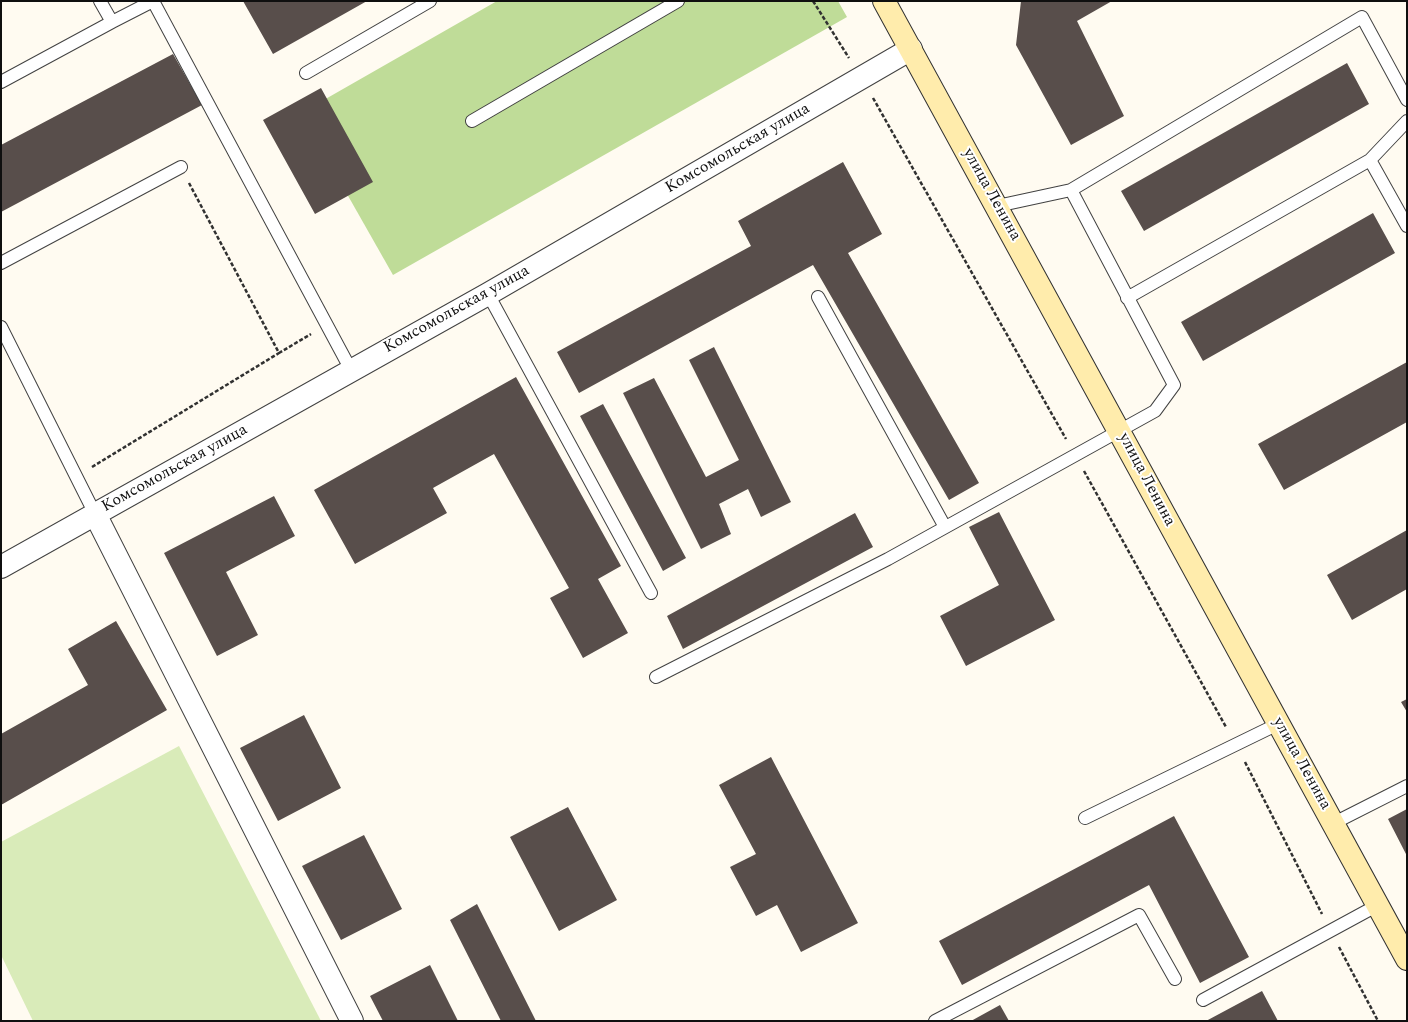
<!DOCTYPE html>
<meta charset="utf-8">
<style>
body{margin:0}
#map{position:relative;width:1408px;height:1022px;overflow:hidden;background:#fffbf1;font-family:Spectral,serif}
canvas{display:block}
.frame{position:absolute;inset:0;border:2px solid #0f0f0f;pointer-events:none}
</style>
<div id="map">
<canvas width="1408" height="1022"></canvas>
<div class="frame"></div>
</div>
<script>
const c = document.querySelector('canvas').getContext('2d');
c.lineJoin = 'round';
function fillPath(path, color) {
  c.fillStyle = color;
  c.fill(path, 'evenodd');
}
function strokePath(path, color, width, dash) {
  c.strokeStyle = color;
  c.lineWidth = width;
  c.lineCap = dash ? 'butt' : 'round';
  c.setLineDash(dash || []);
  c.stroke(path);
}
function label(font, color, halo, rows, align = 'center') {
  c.font = font + ' Spectral,serif';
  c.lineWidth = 4;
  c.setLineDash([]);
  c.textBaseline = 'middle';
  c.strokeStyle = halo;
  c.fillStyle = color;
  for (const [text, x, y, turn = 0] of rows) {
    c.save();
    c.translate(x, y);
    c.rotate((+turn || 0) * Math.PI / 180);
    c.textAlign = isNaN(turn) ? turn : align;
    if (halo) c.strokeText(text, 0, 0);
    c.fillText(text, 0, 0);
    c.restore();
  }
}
fillPath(new Path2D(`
 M179,746L321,1021H33L1,955V842Z`), '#d9ebb9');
fillPath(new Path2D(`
 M497,1H838L847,17L393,275L301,113Z`), '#bfdc98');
fillPath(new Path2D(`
 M243,1H367L273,54Z
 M1021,1H1112L1077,21L1124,116L1071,145L1016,45Z
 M173,54L202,105L1,212V145Z
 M1347,63L1369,104L1144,231L1121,191Z
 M321,88L373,182L315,214L263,120Z
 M843,162L882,234L848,253L979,483L949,500L813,265L579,393L557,352L751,246L738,221Z
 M1373,213L1395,253L1203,361L1181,322Z
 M714,347L791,502L761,517L748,489L719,504L731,534L701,549L623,393L654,378L706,477L739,460L689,360Z
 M1407,362V422L1284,490L1258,444Z
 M516,377L621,566L598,579L628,633L583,658L550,598L569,588L494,454L433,488L447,513L355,564L314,490Z
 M603,404L686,558L663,571L580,416Z
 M274,496L295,536L226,572L258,635L217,656L164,553Z
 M999,512L1055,620L966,666L940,616L999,585L969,527Z
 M855,513L873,547L683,649L667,616Z
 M1407,530V589L1352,620L1327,575Z
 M116,621L167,710L1,805V734L88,685L68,649Z
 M1407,699V712L1401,702Z
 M304,715L341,788L278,821L240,748Z
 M771,757L858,923L801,952L777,905L756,916L730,867L756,854L719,785Z
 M568,807L617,900L559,931L510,837Z
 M1407,809V856L1388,819Z
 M1174,816L1249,957L1200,983L1149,885L962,985L939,941Z
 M364,835L402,909L341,940L302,866Z
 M477,904L536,1021H501L450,920Z
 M430,965L458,1021H383L370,996Z
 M1262,991L1278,1021H1206Z
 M1000,1005L1009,1021H971Z`), '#584e4b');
const service = new Path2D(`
 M100,1L112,22L153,1L351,370
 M306,73L430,1
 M1,82L112,22
 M472,121L678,1
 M1370,160L1407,121
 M1071,190L1362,17L1407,100
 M1,263L181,167
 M488,294L651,593
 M818,297L945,527
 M1127,298L1370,160L1407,226
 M1,327L95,514
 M656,677L888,559L1155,411L1174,385L1071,190L997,206
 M1085,818L1278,724
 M1334,823L1407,786
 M1203,1000L1378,905
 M935,1021L1139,915L1175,979`);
const minor = new Path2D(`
 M95,514L352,1021`);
const tertiary = new Path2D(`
 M1,567L488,294L911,49`);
const secondary = new Path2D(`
 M884,1L1407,959`);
strokePath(service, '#424242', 14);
strokePath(minor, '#424242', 24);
strokePath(tertiary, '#424242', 24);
strokePath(secondary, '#313131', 24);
strokePath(new Path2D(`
 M813,1L849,58
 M873,98L1066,439
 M189,183L279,353L311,334
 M92,467L279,353
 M1084,471L1226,727
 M1245,762L1322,914
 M1339,947L1378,1021`), '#313131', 2.5, [4, 2]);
strokePath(service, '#fff', 12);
strokePath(minor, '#fff', 22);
strokePath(tertiary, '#fff', 22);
strokePath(secondary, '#ffecac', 22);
label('16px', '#0f0f0f', '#fff', [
 ["Комсомольская улица",738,149,-30],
 ["улица Ленина",991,195,61],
 ["Комсомольская улица",457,310,-29],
 ["Комсомольская улица",175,469,-29],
 ["улица Ленина",1146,480,62],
 ["улица Ленина",1301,764,61]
]);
</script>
